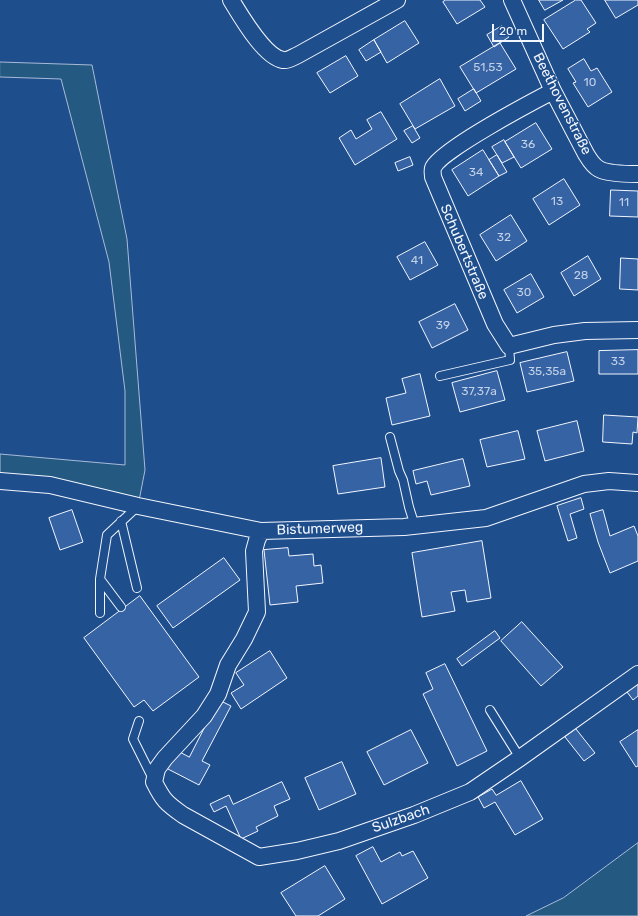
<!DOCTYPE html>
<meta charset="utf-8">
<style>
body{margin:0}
#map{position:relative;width:638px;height:916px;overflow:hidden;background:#1f4e8c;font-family:Rubik,sans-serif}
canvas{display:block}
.scale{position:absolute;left:492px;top:24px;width:52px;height:18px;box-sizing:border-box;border:2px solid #f2f6ff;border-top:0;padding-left:5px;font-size:12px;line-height:14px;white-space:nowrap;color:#f2f6ff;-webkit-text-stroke:3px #1f4e8c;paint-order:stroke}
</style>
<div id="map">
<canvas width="638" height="916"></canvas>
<div class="scale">20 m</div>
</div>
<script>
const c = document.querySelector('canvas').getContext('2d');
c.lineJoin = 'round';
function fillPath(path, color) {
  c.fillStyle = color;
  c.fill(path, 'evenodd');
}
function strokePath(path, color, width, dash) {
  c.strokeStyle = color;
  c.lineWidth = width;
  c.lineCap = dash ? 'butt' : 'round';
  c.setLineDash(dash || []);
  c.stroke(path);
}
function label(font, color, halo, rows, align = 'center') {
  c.font = font + ' Rubik,sans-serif';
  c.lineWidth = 3;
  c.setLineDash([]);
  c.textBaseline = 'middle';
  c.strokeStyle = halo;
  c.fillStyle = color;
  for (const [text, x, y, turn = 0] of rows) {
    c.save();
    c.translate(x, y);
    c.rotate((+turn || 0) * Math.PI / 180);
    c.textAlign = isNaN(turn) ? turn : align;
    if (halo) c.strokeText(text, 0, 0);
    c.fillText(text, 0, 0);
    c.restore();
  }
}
const green = new Path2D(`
 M0,62L92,65L127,239L145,470L138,506L0,481V454L125,465V391L109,262L61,79L0,77Z
 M638,843V916H526L563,898Z`);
fillPath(green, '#245a82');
strokePath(green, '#a8bbd7', 1);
const building = new Path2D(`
 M446,0H480L485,7L457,24L443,2Z
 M539,0H563L545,10Z
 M576,0H581L596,23L587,29L590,32L563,49L544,20Z
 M605,0H638V5L616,18Z
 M405,21L419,43L387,63L374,40Z
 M502,26L509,37L494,47L487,35Z
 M374,40L381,52L366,61L359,50Z
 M500,43L516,69L476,93L460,67Z
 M346,56L358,76L330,93L317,73Z
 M584,59L591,71L597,68L612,92L588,107L573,83L576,82L568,69Z
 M440,79L455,106L415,129L400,104Z
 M474,89L481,101L465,111L458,99Z
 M381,112L397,139L355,165L339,138L351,130L356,139L372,129L367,120Z
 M536,123L552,149L521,168L505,142Z
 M413,126L420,138L412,143L404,131Z
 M504,140L514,157L502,163L492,147Z
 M483,150L499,176L468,196L452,170Z
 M497,155L507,172L499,176L489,160Z
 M410,157L413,165L398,171L395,163Z
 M564,179L580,205L549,225L533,199Z
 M611,190L638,191V217L610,216Z
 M511,215L527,241L496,261L480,235Z
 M425,242L438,265L410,280L397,257Z
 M588,256L601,279L574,296L561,273Z
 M621,258L638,259V290L620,289Z
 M531,274L544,297L517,313L504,290Z
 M455,304L468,330L432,348L419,322Z
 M638,350V374H599V351Z
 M567,352L574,381L527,392L520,363Z
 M497,371L505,400L460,412L452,383Z
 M420,374L430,416L392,425L386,398L406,393L402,379Z
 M604,415L638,417L637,433L633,432L632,444L603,442Z
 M577,421L584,451L545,461L537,431Z
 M518,431L525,459L487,467L480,440Z
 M381,458L385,487L338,494L333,466Z
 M463,459L470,486L431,495L427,481L416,484L413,471Z
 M581,498L584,509L570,514L577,538L568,541L557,506Z
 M72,510L83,542L60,550L49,518Z
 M603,510L610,536L634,526L638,536V561L610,573L598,542L590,514Z
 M482,541L491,598L467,602L465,590L451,592L455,611L422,617L412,553Z
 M288,548L289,556L313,554L314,566L321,565L323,583L296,586L298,602L270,605L264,550Z
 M224,558L240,580L173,628L157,606Z
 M140,596L199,677L153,711L144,700L134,707L84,638Z
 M522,622L563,667L541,686L501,641Z
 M495,631L500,638L462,666L457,659Z
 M270,651L287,678L241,709L231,693L244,685L236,673Z
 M445,664L487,751L457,766L423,694L433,689L426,673Z
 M638,679V696L633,700L624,688Z
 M219,700L231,706L202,761L210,765L199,785L166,768L176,750L189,757Z
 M576,729L595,753L584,761L565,737Z
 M411,730L428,763L384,785L367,752Z
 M638,730V766L636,767L620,742Z
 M342,762L356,794L319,810L305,778Z
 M521,781L543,819L515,835L495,802L484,808L478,797L492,789L496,795Z
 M282,782L290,799L274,806L278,816L256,827L258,831L241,839L226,806L214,812L210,804L229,795L233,804Z
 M373,847L381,862L400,852L402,856L413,851L428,878L382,904L356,856Z
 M325,866L345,899L318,916H296L281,893Z`);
fillPath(building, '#3563a3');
strokePath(building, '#f2f6ff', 1);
const service = new Path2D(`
 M440,376L510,360L509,346
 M390,437L399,471L403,480L409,507L415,526
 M121,521L137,588
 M100,579V613
 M121,607L100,579L107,535L138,506
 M490,710L520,758
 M139,721L133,739L153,779`);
const minor = new Path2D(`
 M231,0C241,16 264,57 283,60C288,61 293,57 298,55L397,0
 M512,0L553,91L586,154C589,159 593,166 599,169C608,174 628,174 638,174
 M553,91C532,102 439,151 433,168C432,170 433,174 433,177L495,324L509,346L554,335L585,331L638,330
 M0,481L50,485L138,506L261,531L404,527L486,518L584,484L609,481L638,483
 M261,531L257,540L254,551L257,612L244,639L228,665L218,694L204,716L165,758L157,769L154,782C163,800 166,803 183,815L259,857L297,851L339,841L414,815L470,792L520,758L638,674`);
strokePath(service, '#f2f6ff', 10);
strokePath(minor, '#f2f6ff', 18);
strokePath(service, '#1f4e8c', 8);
strokePath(minor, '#1f4e8c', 16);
label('12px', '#c3d1e8', null, [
 ["51,53",488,68],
 ["10",590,83],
 ["36",528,145],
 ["34",476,173],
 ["13",557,202],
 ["11",624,203],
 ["32",504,238],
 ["41",417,261],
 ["28",581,276],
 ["30",524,293],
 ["39",443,326],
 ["33",618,362],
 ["35,35a",547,372],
 ["37,37a",479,392]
]);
label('14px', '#f2f6ff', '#1f4e8c', [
 ["Beethovenstraße",562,104,63],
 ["Schubertstraße",464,252,67],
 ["Bistumerweg",320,529,-2],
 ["Sulzbach",401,819,-19]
]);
</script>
